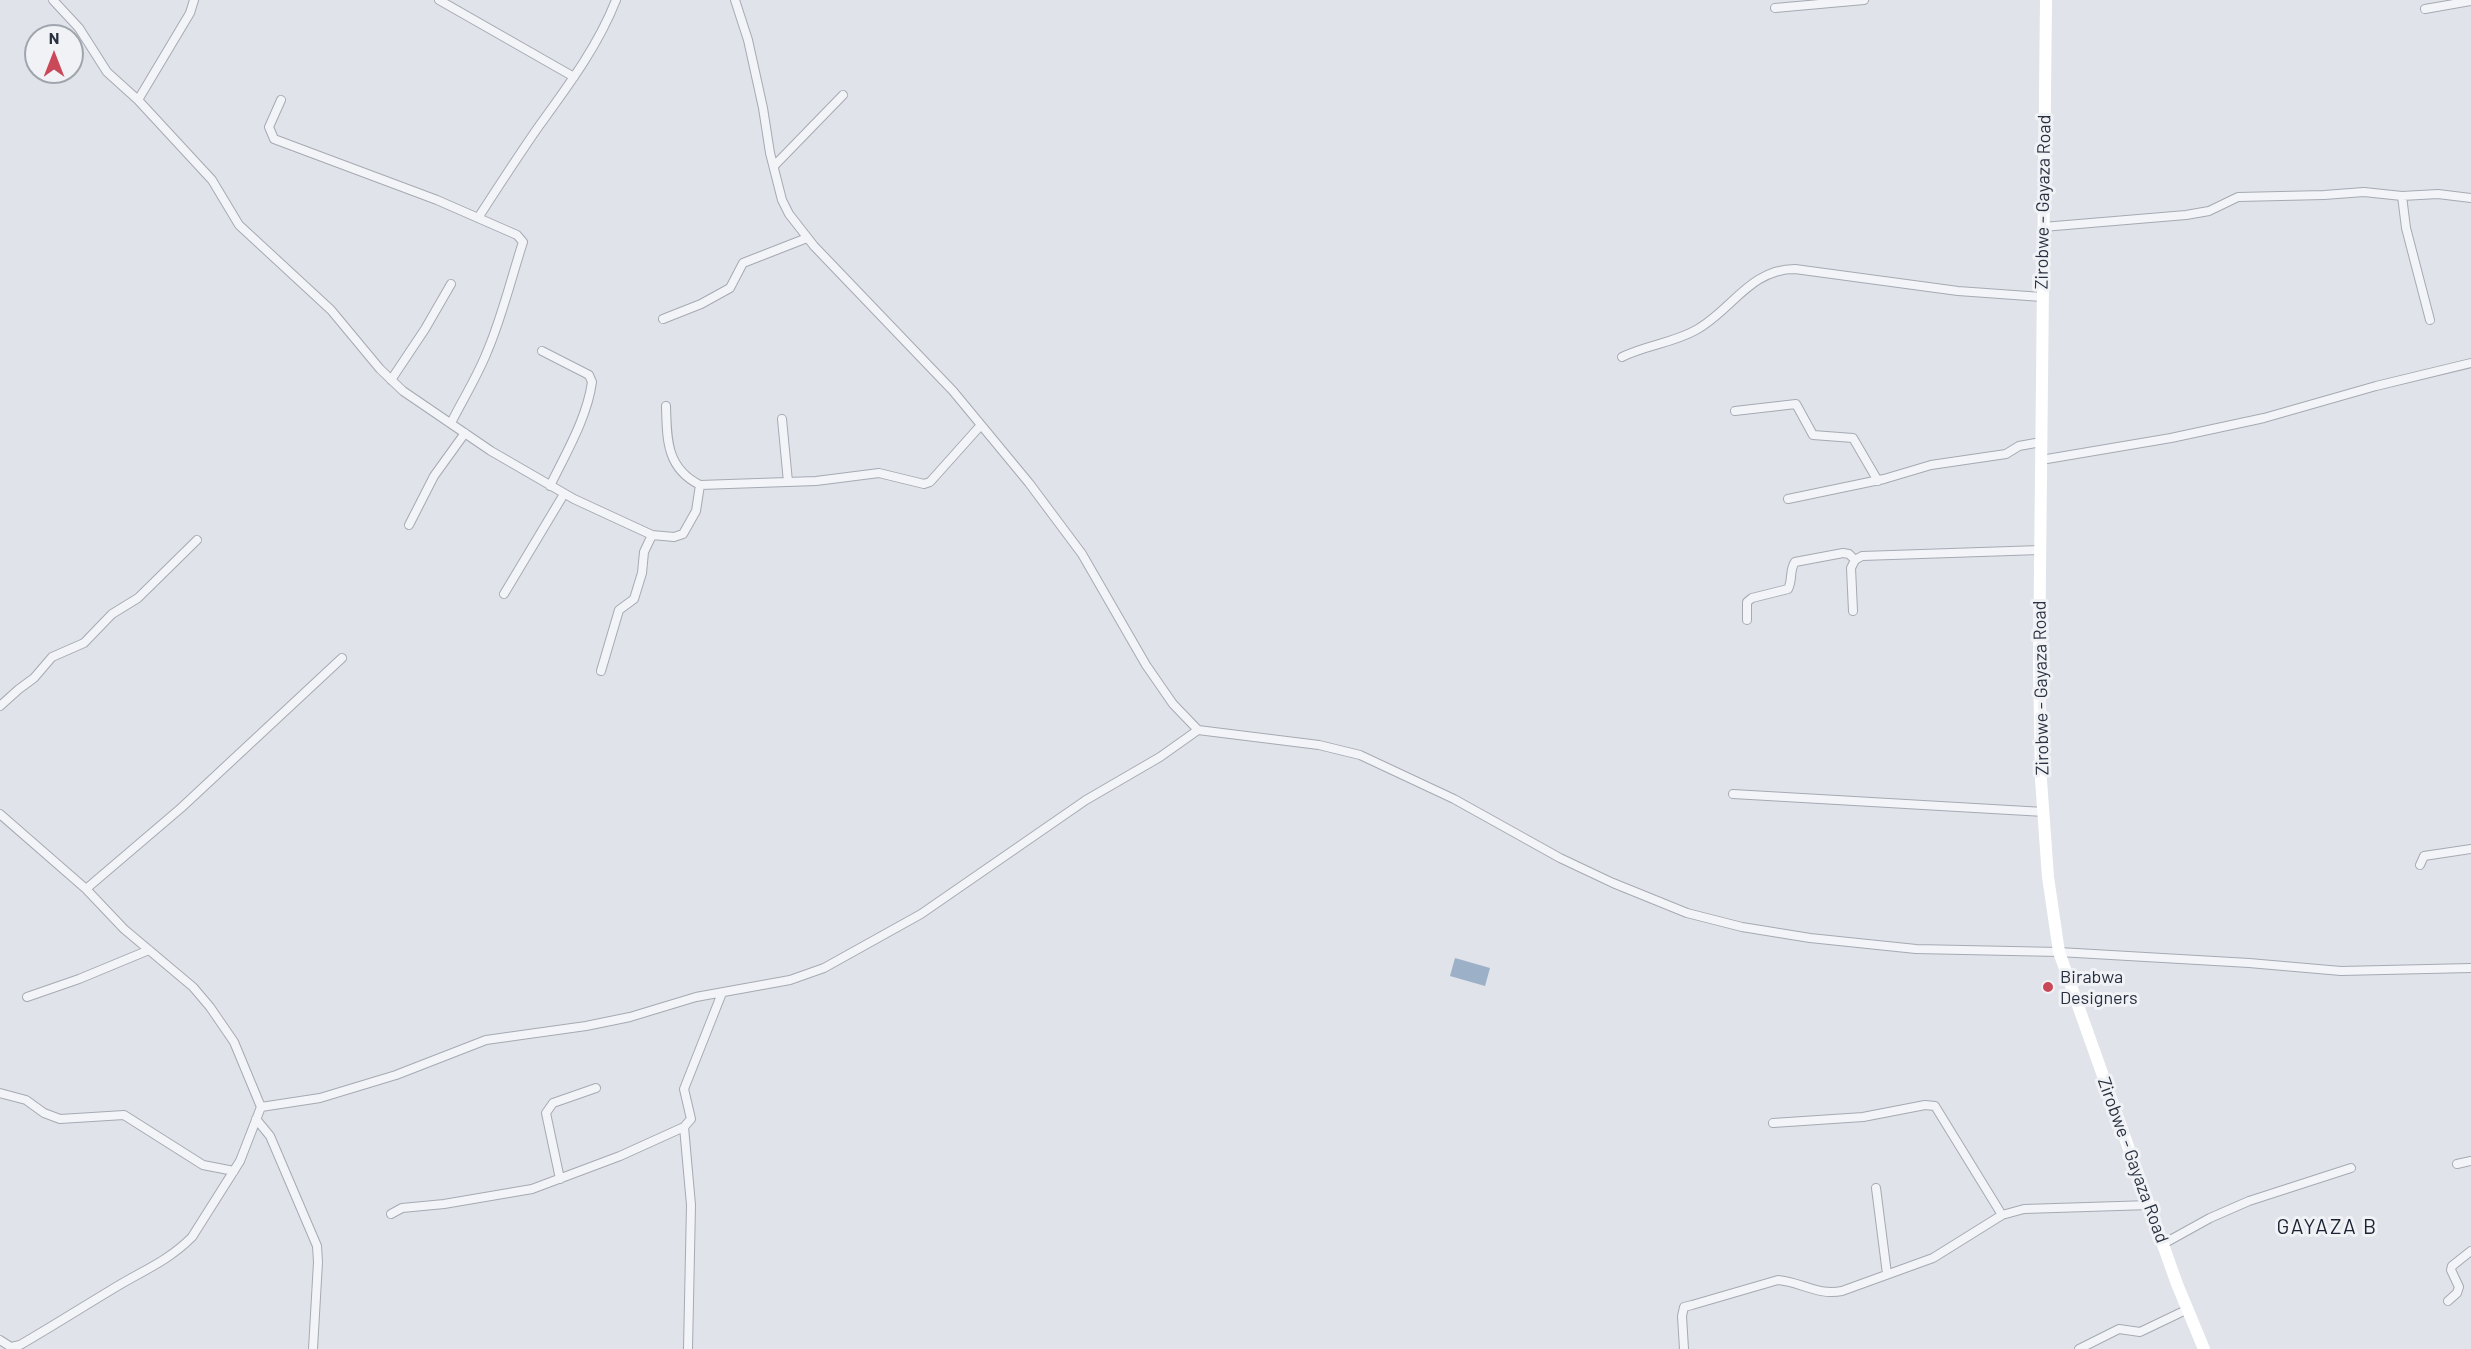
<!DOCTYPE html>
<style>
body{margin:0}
#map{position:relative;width:2471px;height:1349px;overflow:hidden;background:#e0e3e9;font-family:Barlow,sans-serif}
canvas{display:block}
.north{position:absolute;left:24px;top:24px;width:60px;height:60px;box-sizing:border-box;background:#f0f2f6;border:2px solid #a0a5ad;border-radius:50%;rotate:0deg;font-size:16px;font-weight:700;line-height:24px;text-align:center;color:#293140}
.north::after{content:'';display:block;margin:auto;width:21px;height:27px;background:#ca4958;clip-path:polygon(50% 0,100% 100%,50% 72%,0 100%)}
</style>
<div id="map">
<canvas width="2471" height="1349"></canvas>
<div class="north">N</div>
</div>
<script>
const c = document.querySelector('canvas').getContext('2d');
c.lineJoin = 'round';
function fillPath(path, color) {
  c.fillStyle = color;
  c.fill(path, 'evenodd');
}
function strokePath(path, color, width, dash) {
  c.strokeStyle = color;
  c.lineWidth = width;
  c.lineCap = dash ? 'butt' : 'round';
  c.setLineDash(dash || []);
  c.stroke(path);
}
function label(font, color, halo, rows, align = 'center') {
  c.font = font + ' Barlow,sans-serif';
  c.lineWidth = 6;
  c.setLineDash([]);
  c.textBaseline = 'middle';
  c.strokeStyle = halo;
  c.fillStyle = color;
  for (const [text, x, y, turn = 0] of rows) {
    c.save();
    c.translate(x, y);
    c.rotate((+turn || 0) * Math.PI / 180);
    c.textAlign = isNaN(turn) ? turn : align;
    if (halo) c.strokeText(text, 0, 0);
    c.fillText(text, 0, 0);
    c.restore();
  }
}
fillPath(new Path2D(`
 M1455,958L1490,968L1485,986L1450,976Z`), '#9cb0c8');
const street = new Path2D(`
 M53,0L79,28L107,72L138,100L212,180L239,225L331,310L380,369L403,391L491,451L574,499L652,535L674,537L683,534L696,511L700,485
 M439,0L574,77
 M735,0L748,40L763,108L770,153L782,200L789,214L814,246L953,391L1029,483L1082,554L1146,665L1173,704L1198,730L1319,745L1360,755L1454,799L1560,858L1613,883L1687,913L1742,927L1810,938L1916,949L2059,952L2249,963L2341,971L2471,968
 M1775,8L1864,0
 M2425,9L2471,1
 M138,100L190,13L194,0
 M281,100L269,127L274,139L437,200L517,235L523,242C511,279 502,317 487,352C477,377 463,399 451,423
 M774,166L843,95
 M2402,196L2406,228L2430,320
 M478,218C498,187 518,156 539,126C568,86 598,46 616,0
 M2043,227L2186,215L2209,211L2238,197L2324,195L2364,192L2402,196L2438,194L2471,198
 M663,319L701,304L730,288L743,263L807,238
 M542,351L589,375L592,382C587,418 566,453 550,486
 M1622,357C1646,345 1673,343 1696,330C1732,310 1750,269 1795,269L1958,291L2042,297
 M391,380L425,329L451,284
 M666,406C667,439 666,468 700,485L816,481L879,473L924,484L930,482L981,425
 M1735,411L1796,404L1813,435L1853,438L1878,481
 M782,419L788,482
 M2041,460L2171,438L2264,418L2376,386L2471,363
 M1788,499L1884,479L1931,465L2006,454L2019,446L2041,442
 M409,525L434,476L465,433
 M504,594L564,494
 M1853,611L1851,568L1855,560L1862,556L2040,550
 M1747,620V602L1752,598L1788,589C1793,580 1789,570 1795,562L1843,553L1849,554L1855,560
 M601,671L619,610L634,599L642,573L644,552L652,535
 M0,706L19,689L34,678L52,657L84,643L112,614L138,598L197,540
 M1733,794L2044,812
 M0,814L86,889L124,929L193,987L210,1007L234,1042L261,1107L240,1161L192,1237C166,1263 141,1271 111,1290C81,1308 51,1327 20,1345L11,1347L0,1340
 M2420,865L2424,856L2471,849
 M86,889L181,808L342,658
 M27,997L79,979L149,950
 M0,1093L26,1100L44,1113L60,1119L124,1115L203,1165L234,1171
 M261,1107L320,1098L396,1075L486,1040L586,1026L630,1017L696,997L790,980L824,968L921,914L1086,800L1160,757L1198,730
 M256,1119L270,1136L317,1246L318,1262L313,1349
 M1773,1123L1863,1117L1925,1105L1935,1106L2002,1215
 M684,1127L691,1205L688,1349
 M2457,1164L2471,1161
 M560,1179L546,1113L553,1103L596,1088
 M1876,1188L1887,1274
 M391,1214L402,1208L444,1204L532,1189L620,1156L684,1127L691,1119L684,1089L722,993
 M2163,1244L2210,1218L2249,1201L2351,1168
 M2448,1301L2457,1293L2459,1287L2451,1270L2452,1266L2471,1251
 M1684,1349L1682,1316L1684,1307L1692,1305L1778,1280C1801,1282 1818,1296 1842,1291L1933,1258L2002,1215L2024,1209L2150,1205
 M2079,1349L2119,1329L2140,1332L2186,1310`);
strokePath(street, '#a5aab3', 10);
strokePath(street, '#f3f4f7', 8);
strokePath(new Path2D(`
 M2046,0L2039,665L2041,780L2048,877L2059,952L2177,1284L2204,1349`), '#fff', 12);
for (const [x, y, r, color] of [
 [2048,987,6,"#ca4958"]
]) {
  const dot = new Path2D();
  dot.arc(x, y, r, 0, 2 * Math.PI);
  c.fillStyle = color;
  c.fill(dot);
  strokePath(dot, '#f0f2f6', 2);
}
label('18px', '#293140', '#f0f2f6', [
 ["Zirobwe - Gayaza Road",2043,202,-89],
 ["Zirobwe - Gayaza Road",2041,688,-91],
 ["Zirobwe - Gayaza Road",2133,1160,70]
]);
label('18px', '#293140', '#f0f2f6', [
 ["Birabwa",2060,977],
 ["Designers",2060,998]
], 'left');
c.letterSpacing = '1.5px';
label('21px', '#1b2231', '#f0f2f6', [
 ["GAYAZA B",2327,1227]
]);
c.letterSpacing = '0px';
</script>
